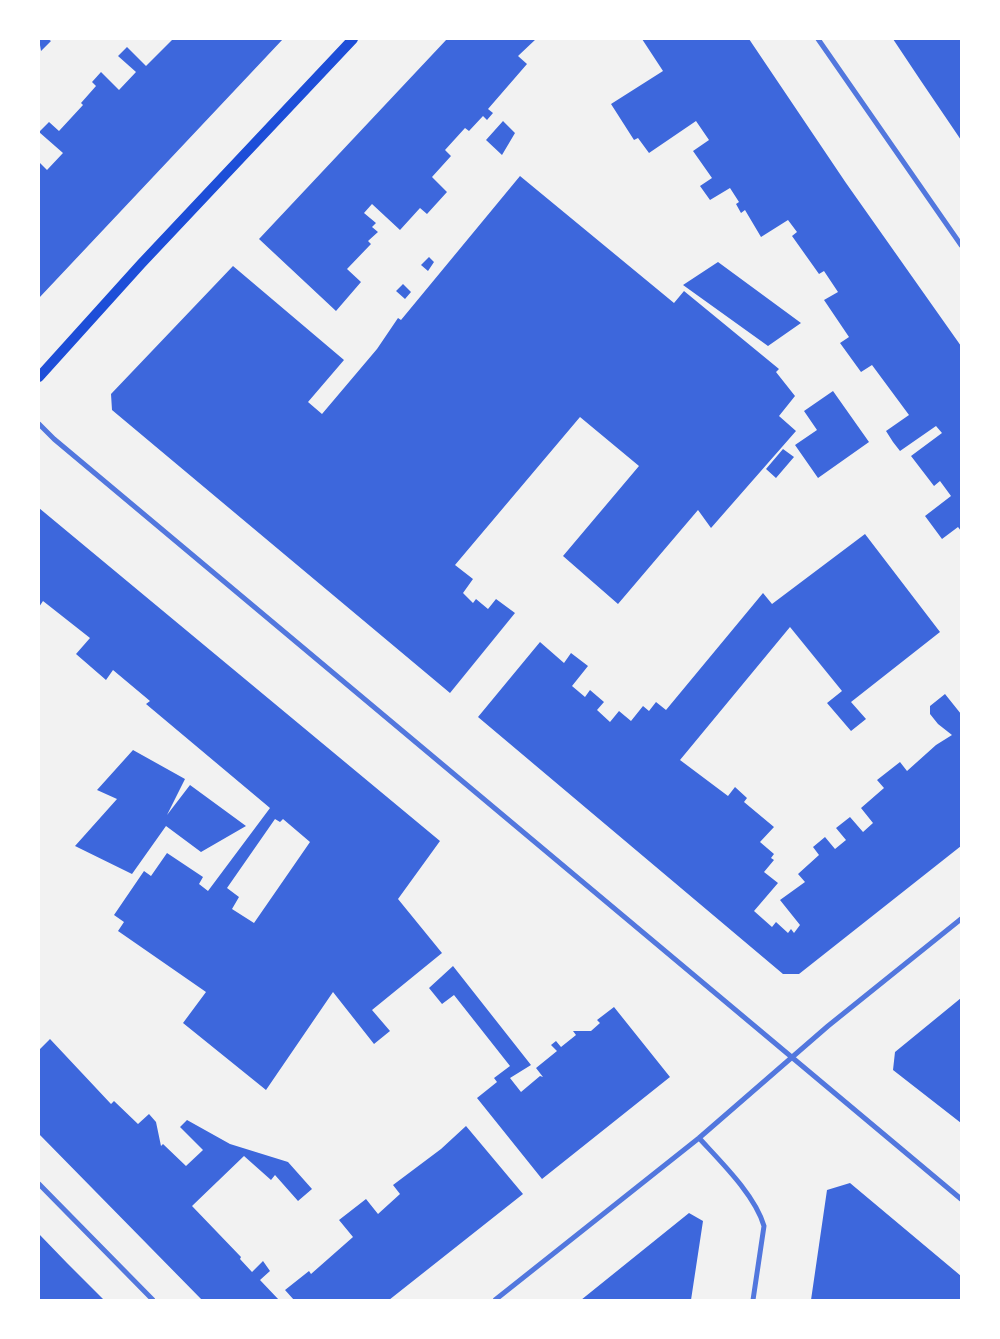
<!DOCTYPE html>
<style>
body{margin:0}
#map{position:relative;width:1000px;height:1339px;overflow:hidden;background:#f2f2f2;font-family:Mulish,sans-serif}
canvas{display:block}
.frame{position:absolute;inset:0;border:40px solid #fff;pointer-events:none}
</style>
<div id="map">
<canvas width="1000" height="1339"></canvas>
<div class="frame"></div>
</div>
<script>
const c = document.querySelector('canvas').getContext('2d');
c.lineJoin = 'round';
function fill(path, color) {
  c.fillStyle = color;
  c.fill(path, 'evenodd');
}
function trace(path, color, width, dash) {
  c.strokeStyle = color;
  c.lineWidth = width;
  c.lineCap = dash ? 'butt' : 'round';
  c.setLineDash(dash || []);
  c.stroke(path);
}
fill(new Path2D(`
 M 39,39 L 48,39 L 51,41 L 41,51 Z
 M 173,39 L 283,39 L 39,298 L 39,162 L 47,170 L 63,153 L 39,132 L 49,122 L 59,131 L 83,105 L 81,103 L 96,86 L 92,82 L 101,72 L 119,90 L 136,72 L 118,56 L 127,47 L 146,66 Z
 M 447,39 L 536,39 L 518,56 L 527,64 L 488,109 L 493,113 L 487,120 L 483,116 L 469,131 L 465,128 L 445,150 L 451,156 L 432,177 L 447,192 L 427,214 L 420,208 L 400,230 L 372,204 L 364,213 L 376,223 L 372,227 L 378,232 L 368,241 L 371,244 L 347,269 L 361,282 L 336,311 L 259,239 Z
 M 642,39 L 749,39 L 846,183 L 961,346 L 961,531 L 958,527 L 942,539 L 925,516 L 951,496 L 940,481 L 934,486 L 911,456 L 942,433 L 936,426 L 900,451 L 893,442 L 886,431 L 909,415 L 872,365 L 861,372 L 840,343 L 849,337 L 824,300 L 838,292 L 824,271 L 819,274 L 792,236 L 797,232 L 788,220 L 761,237 L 745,210 L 741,213 L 736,204 L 739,202 L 730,188 L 710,200 L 700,186 L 712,178 L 693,151 L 709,140 L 696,121 L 649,153 L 638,138 L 634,140 L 611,104 L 663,71 Z
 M 893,39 L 961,39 L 961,140 L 921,81 Z
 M 503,121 L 515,133 L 502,155 L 486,140 Z
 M 520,176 L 674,303 L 684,291 L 779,369 L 776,372 L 795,396 L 779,416 L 796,431 L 711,528 L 698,510 L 618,604 L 563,556 L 639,466 L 580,417 L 455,565 L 473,579 L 463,593 L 473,603 L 476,599 L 488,609 L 496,599 L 515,613 L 450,693 L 112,410 L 111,394 L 233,266 L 344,360 L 308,402 L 322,414 L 377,349 L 398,318 L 401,320 Z
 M 429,257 L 434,262 L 428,271 L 421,265 Z
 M 718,262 L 801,323 L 768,346 L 683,285 Z
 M 403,284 L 411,292 L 405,299 L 396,291 Z
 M 833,391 L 869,442 L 818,478 L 795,445 L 817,430 L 804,411 Z
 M 783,449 L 794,457 L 776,478 L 766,469 Z
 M 39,508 L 440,841 L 398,899 L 442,953 L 372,1010 L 390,1031 L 374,1044 L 333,992 L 266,1090 L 183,1023 L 206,992 L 118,931 L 124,922 L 114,915 L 144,871 L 151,876 L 167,853 L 203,877 L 199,884 L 208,891 L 270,808 L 146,704 L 150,701 L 113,670 L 106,680 L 76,654 L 90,638 L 43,601 L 39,607 ZM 275,819 L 280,822 L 283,819 L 310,842 L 254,923 L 232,909 L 239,897 L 227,888 Z
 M 865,534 L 940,632 L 851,702 L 866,719 L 851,731 L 827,703 L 842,691 L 790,627 L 680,760 L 728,796 L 735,787 L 747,798 L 744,802 L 774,827 L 760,842 L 774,854 L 771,858 L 774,860 L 764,872 L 778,883 L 754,911 L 772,927 L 776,922 L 788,933 L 791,929 L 794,933 L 800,925 L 780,900 L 805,882 L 798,874 L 819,855 L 813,847 L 825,837 L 835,849 L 846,840 L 836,828 L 850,817 L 863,832 L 873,823 L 861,808 L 884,788 L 877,780 L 900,762 L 907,771 L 936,745 L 952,735 L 938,724 L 930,714 L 930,706 L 945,694 L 961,714 L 961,846 L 799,974 L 783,974 L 478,717 L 540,642 L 564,663 L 571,653 L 588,666 L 572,686 L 585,697 L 590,690 L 604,702 L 597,710 L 610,722 L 619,711 L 631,721 L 643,706 L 649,711 L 656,702 L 666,710 L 763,593 L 772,604 Z
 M 133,750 L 185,779 L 167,815 L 190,785 L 246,826 L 201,852 L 166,826 L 132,874 L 75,846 L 117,799 L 97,790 Z
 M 453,966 L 531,1065 L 510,1078 L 521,1092 L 540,1076 L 543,1077 L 536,1068 L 557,1051 L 551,1045 L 556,1041 L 561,1047 L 576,1035 L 573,1031 L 591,1031 L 600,1023 L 597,1020 L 614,1007 L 670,1077 L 542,1179 L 477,1098 L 497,1082 L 494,1078 L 510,1066 L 454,995 L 442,1004 L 429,988 Z
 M 961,998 L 961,1123 L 893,1070 L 895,1052 Z
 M 50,1039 L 111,1104 L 114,1101 L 138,1124 L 149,1114 L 156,1122 L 161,1146 L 163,1144 L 186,1166 L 203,1150 L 180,1127 L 187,1120 L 230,1144 L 288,1162 L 312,1189 L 298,1201 L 275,1175 L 271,1180 L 244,1156 L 192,1206 L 241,1257 L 240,1259 L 252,1272 L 263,1261 L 270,1271 L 260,1280 L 279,1300 L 202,1300 L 39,1134 L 39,1050 Z
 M 466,1126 L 523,1194 L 389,1300 L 294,1300 L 285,1290 L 309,1271 L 311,1274 L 353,1237 L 339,1220 L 366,1199 L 378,1214 L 400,1194 L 393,1185 L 441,1149 Z
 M 850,1183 L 961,1276 L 961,1300 L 811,1300 L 827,1190 Z
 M 689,1213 L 703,1221 L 691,1300 L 581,1300 Z
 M 39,1234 L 67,1263 L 104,1300 L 39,1300 Z`), '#3d67dc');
trace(new Path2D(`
 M 818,39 L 961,245
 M 39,424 L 54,439 L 961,1199
 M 699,1138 C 721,1162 755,1195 764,1226 L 753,1300
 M 39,1184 L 153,1300
 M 495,1300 L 699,1138 L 828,1026 L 961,919`), '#5277de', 5);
trace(new Path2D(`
 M 39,377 L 141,264 L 353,39`), '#1d4ed8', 10);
</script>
